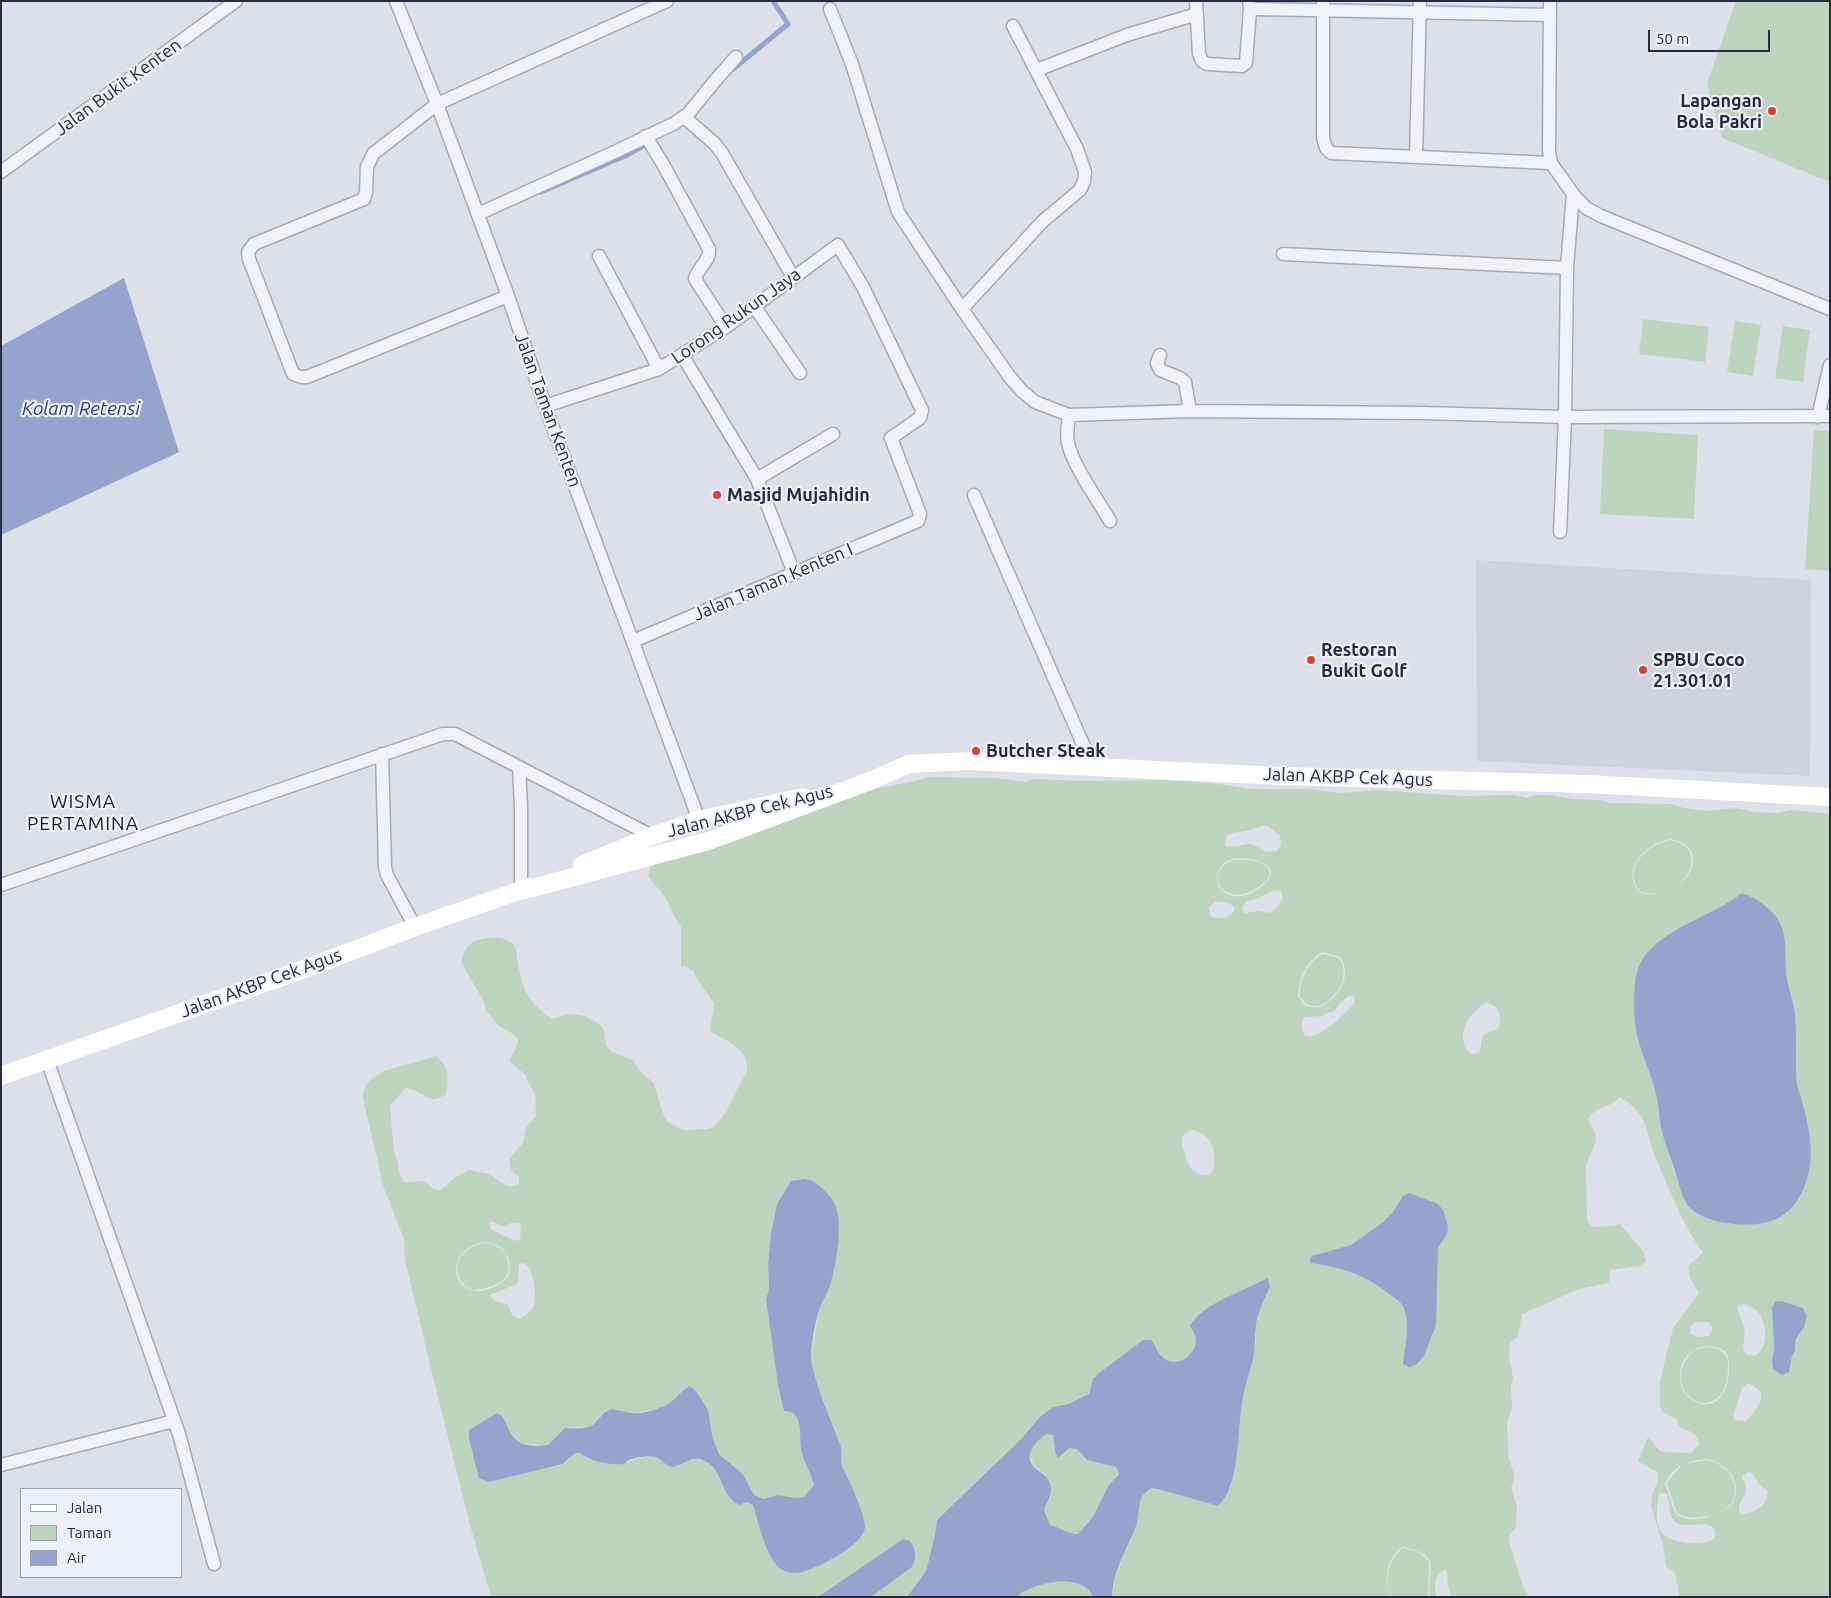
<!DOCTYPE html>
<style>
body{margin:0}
#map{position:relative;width:1831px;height:1598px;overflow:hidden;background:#dee0e9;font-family:Ubuntu,sans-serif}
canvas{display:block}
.frame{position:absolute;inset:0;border:2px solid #262a42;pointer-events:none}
.legend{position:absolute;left:20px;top:1488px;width:162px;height:90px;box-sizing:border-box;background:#eef0f7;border:1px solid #9ea1af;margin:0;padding:6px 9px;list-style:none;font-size:15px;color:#262a42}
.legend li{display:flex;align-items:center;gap:10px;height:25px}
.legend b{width:25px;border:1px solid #9ea1af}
.scale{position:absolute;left:1648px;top:30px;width:122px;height:22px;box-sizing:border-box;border:2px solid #262a42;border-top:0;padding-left:6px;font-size:15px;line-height:18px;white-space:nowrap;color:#262a42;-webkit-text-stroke:4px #eef0f7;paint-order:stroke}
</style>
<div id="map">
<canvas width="1831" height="1598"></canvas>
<div class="frame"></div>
<ul class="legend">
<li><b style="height:6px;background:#fff"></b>Jalan</li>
<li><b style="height:14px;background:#bfd4be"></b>Taman</li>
<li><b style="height:14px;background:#95a4cd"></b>Air</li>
</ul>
<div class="scale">50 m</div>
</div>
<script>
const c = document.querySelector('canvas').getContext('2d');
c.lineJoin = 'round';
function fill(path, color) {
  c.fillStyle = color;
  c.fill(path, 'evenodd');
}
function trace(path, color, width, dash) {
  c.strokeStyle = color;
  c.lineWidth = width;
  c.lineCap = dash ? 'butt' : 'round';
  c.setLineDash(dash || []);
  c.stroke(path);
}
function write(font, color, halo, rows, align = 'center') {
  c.font = font + ' Ubuntu,sans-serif';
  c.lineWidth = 4.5;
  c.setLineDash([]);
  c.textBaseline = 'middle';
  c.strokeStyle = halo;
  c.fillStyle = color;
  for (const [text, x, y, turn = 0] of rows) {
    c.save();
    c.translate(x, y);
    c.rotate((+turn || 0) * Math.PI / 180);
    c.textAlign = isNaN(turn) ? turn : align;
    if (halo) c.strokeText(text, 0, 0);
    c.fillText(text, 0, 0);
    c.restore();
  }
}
fill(new Path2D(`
 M 1476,560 L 1811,580 L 1810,776 L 1477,761 Z`), '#d0d2de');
fill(new Path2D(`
 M 1736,1 L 1830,1 L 1830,182 L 1722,138 L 1707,83 Z
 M 1643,319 L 1709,327 L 1705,362 L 1639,354 Z
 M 1735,321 L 1761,325 L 1753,376 L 1727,372 Z
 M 1783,326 L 1810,330 L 1803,382 L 1775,378 Z
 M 1604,429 L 1698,435 L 1694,519 L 1600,514 Z
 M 1814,430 L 1830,431 L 1830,571 L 1805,569 Z
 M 928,777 L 995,778 L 1025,782 L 1035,779 L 1085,781 L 1161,780 L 1212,783 L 1252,789 L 1311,789 L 1340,793 L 1378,790 L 1462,796 L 1514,795 L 1528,798 L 1534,795 L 1550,795 L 1572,799 L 1600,800 L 1610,803 L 1671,804 L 1684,808 L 1706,811 L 1736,808 L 1755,812 L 1777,813 L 1792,810 L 1830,814 L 1830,1597 L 1679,1597 L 1676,1576 L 1675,1573 L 1666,1567 L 1663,1545 L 1651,1506 L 1652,1495 L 1658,1480 L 1657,1472 L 1638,1461 L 1648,1437 L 1660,1451 L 1664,1452 L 1691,1453 L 1699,1444 C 1699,1433 1687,1430 1679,1427 L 1676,1419 L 1663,1412 L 1660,1406 L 1660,1381 L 1673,1328 L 1699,1293 L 1690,1278 L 1688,1266 L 1703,1253 C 1682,1224 1667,1184 1653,1151 C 1650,1145 1650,1139 1648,1133 C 1644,1116 1634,1106 1620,1097 C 1608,1110 1599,1103 1588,1119 L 1595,1133 L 1596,1141 L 1586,1165 L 1587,1219 L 1588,1223 L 1593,1227 L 1613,1226 L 1620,1224 L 1643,1251 L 1646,1262 L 1640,1266 L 1610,1270 L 1609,1283 L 1579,1289 L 1522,1314 L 1518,1336 L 1510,1343 L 1509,1355 L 1513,1378 L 1511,1386 L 1512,1408 L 1507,1423 L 1509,1459 L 1514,1474 L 1514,1481 L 1511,1487 L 1517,1507 L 1516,1528 L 1510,1534 L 1509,1541 L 1523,1586 L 1529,1597 L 1452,1597 L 1448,1587 L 1447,1571 L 1444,1570 C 1434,1575 1434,1588 1437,1597 L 1430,1597 C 1427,1567 1443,1555 1403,1547 C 1385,1559 1384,1578 1391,1597 L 1112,1597 C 1115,1571 1127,1550 1136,1526 C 1139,1518 1138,1508 1141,1499 C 1143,1494 1147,1491 1151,1488 L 1158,1489 L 1218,1506 L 1231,1486 L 1242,1403 L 1256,1342 L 1256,1324 L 1263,1300 L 1270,1286 L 1268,1278 C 1243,1292 1214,1300 1193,1320 C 1194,1326 1196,1333 1196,1340 C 1197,1354 1179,1367 1166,1360 C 1161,1357 1160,1352 1157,1348 C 1154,1344 1148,1342 1143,1340 L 1099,1373 L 1093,1379 L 1089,1394 L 1068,1404 L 1053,1407 L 1041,1416 L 1020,1440 L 937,1520 L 935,1534 L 926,1571 L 907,1597 L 871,1597 L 912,1567 L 915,1560 L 914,1548 L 900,1541 L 818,1597 L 491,1597 L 470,1525 L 430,1365 L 405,1260 L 404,1239 L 382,1183 L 378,1162 L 363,1099 C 362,1071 400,1067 420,1061 C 425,1060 429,1057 435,1056 C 450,1065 449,1079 446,1094 C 428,1108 423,1089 405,1088 L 390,1106 L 394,1152 L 398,1163 L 400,1175 L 404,1182 C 417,1184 422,1176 433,1189 L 440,1190 L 446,1186 L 454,1178 L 469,1170 L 489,1174 L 505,1185 L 512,1186 L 519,1185 L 519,1178 L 511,1170 L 509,1159 L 523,1143 L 526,1127 L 536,1116 L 535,1093 L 528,1082 L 526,1075 L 509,1061 L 516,1048 L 518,1040 L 513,1034 L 499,1026 L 486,1010 L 484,1002 L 461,962 C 463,954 466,946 473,942 C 482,937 505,935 513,944 C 517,948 517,953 517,958 C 523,990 526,1000 552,1019 L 570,1014 L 585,1016 L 599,1024 L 604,1030 L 606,1045 L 611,1051 L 633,1060 L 642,1073 L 654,1083 L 663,1114 L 669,1123 L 684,1130 L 707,1129 L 714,1127 L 725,1113 L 747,1070 C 749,1048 726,1041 710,1031 L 714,1003 L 697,979 L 694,972 L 688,968 L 681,966 L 681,926 C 673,917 671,907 665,897 C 660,888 653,885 648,875 L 650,868 L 686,841 L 720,824 L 868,790 L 916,781 ZM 1261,826 L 1268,826 L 1280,836 L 1281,844 L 1277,851 L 1266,852 C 1244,837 1247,849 1226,846 L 1225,843 L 1226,837 L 1232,833 L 1247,831 ZM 1671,839 C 1717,848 1684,903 1641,893 C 1618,870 1647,842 1671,839 ZM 1235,858 C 1248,858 1265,860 1271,871 L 1270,878 C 1258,893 1234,906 1219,887 C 1214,872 1221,862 1235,858 ZM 1274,890 L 1281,891 L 1283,898 L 1276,908 L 1269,913 L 1258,911 L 1247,913 L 1243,912 L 1242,908 L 1246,901 L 1257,899 ZM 1214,902 C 1221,901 1231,903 1235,908 C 1230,919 1221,920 1210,916 L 1209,908 ZM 1730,903 L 1785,940 L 1786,971 L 1795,1013 L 1797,1087 L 1802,1101 L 1811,1144 L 1811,1159 L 1787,1213 L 1772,1221 L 1758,1224 L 1728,1224 L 1718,1220 L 1710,1220 L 1690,1209 L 1679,1185 L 1669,1156 L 1661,1127 L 1657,1097 L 1639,1038 L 1635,990 L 1636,975 L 1642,961 L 1651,949 L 1663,939 L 1689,923 ZM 1322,952 L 1340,957 C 1351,972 1343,989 1331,1000 C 1327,1002 1325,1006 1321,1007 C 1316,1008 1310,1007 1305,1006 L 1298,996 C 1299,978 1306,962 1322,952 ZM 1349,996 L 1353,996 L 1355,999 L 1354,1004 C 1342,1015 1323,1038 1306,1036 C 1301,1031 1300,1022 1305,1017 L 1322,1016 L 1328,1012 L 1334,1012 L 1339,1004 ZM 1486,1003 C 1498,1004 1503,1017 1499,1028 C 1495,1030 1490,1031 1486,1033 C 1479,1037 1482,1047 1479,1053 L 1472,1054 C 1452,1039 1469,1011 1486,1003 ZM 1191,1130 C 1207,1132 1216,1145 1214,1161 C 1214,1167 1214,1171 1209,1175 C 1194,1176 1188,1167 1185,1154 C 1182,1143 1178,1135 1191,1130 ZM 799,1179 L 812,1180 L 830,1196 L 839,1229 L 832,1279 L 819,1310 L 811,1357 L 815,1377 L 841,1447 L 843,1466 L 865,1524 L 865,1528 L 862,1535 L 857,1541 L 842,1553 L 805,1572 L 789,1572 L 782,1570 L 768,1549 L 753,1505 L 746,1502 L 732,1502 C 717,1475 713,1445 676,1466 C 668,1464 658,1457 651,1456 C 640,1456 629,1463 621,1464 C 616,1464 610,1463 605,1462 C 596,1461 585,1453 580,1453 C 572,1453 569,1459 564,1463 C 558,1467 548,1467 541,1469 L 490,1417 L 509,1431 L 518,1442 L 525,1444 L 548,1445 L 565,1428 L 590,1426 L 596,1422 L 601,1415 L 616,1409 L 630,1414 L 660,1408 L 668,1405 L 674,1401 L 683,1390 L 708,1410 L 715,1448 L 719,1454 L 743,1474 L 754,1495 L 764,1499 L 778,1495 L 797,1498 L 804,1497 L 814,1485 C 811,1473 804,1463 801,1450 C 799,1440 802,1427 797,1418 C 794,1412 790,1411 784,1410 L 778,1386 L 766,1299 L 769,1289 L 768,1263 L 771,1233 L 777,1204 ZM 491,1221 L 504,1227 L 511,1223 L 518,1223 L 521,1226 L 520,1239 L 515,1241 L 492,1230 L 489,1225 ZM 482,1242 C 499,1242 511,1252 510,1270 C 509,1278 504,1281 498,1285 C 457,1309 436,1255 482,1242 ZM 523,1263 C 533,1266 537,1295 534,1305 C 532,1311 525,1317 519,1319 L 512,1315 L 508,1305 L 493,1300 L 490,1295 L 515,1285 L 518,1282 L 519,1264 ZM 1782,1301 L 1803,1308 C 1812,1319 1802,1327 1797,1337 C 1796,1341 1797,1345 1795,1349 C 1793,1356 1791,1360 1791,1369 L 1772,1361 L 1774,1349 L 1772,1308 ZM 1744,1304 C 1748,1306 1754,1308 1758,1312 C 1767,1325 1770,1348 1754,1356 L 1746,1354 L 1743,1348 L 1745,1329 L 1737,1309 L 1739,1305 ZM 1708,1322 L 1713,1329 L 1709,1336 L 1698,1337 L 1691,1334 L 1690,1326 L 1697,1322 ZM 1706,1346 C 1713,1346 1722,1347 1727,1354 C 1729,1359 1729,1364 1729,1369 C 1729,1390 1716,1415 1692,1400 C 1682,1394 1680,1384 1680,1374 C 1681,1358 1692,1348 1706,1346 ZM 1748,1383 C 1773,1393 1757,1408 1746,1421 L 1735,1420 L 1733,1416 L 1742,1388 ZM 1707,1459 C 1729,1464 1742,1481 1733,1503 C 1722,1514 1691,1527 1677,1514 C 1672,1510 1669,1492 1665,1485 C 1671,1466 1689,1460 1707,1459 ZM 1749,1472 C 1758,1478 1757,1485 1767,1490 C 1771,1505 1754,1513 1741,1515 L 1739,1512 C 1738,1500 1746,1498 1746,1489 C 1746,1485 1743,1480 1742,1476 ZM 1660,1493 L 1667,1494 C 1670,1502 1669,1515 1674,1521 C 1685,1533 1719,1513 1715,1538 C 1705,1547 1673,1544 1663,1534 C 1654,1524 1656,1504 1660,1493 Z
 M 1671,840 C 1706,847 1691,884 1665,892 C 1657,894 1649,894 1641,892 C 1621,869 1647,844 1671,840 Z
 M 1235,860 C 1247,859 1273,861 1269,877 C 1230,921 1196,871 1235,860 Z
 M 1323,954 L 1339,958 C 1348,971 1343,988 1331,998 C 1328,1000 1325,1004 1322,1005 C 1317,1007 1311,1006 1306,1004 L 1300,996 C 1300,979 1308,962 1323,954 Z
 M 482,1243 L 493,1244 L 505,1252 C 507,1259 510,1265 508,1272 C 505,1285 484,1289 473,1290 C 466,1287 462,1284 459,1277 C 452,1259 467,1248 482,1243 Z
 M 1706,1347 C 1717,1348 1727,1351 1728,1364 C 1729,1435 1652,1395 1693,1351 Z
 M 1045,1434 L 1053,1435 L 1055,1451 L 1058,1458 L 1069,1447 L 1077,1449 L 1087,1460 L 1116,1467 L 1119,1474 L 1108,1486 L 1093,1517 L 1078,1534 C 1067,1534 1060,1527 1050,1525 L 1044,1510 L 1051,1496 L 1046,1475 C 1026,1461 1024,1450 1045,1434 Z
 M 1707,1460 C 1727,1465 1741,1481 1732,1503 C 1727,1507 1721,1512 1716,1514 C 1707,1517 1685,1520 1678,1513 C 1675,1511 1670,1490 1667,1484 L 1668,1481 L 1683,1464 Z
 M 1403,1548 L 1419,1552 L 1429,1562 L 1428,1597 L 1392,1597 C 1384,1579 1387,1561 1403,1548 Z
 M 1056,1582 C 1072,1582 1086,1580 1093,1597 L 1019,1597 L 1020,1594 C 1031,1587 1043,1583 1056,1582 Z`), '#bfd4be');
fill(new Path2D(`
 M 124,278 L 179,452 L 1,535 L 1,346 Z
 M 1742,893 C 1757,898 1773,909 1780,923 C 1787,937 1785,954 1786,969 C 1787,984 1793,999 1795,1014 C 1797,1037 1795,1061 1797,1085 C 1798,1090 1801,1096 1802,1101 C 1808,1124 1815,1151 1808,1175 C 1801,1201 1787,1221 1758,1224 C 1738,1226 1707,1223 1691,1209 C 1683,1202 1678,1181 1675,1171 C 1670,1156 1664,1142 1661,1127 C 1659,1118 1659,1108 1657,1098 C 1652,1073 1637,1047 1635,1022 C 1634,1002 1632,978 1642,960 C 1663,927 1712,917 1742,893 Z
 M 804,1179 C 812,1179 817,1183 823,1189 C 829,1195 833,1199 836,1207 C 843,1227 836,1266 830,1286 C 827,1294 822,1301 819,1310 C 815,1323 812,1341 811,1354 C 810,1373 833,1424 840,1444 C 843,1452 840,1462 844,1470 C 849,1480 866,1517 865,1527 C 864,1545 819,1567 803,1572 C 796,1574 787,1573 781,1569 C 767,1561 758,1521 753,1505 L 746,1502 L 739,1505 C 720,1496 724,1470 705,1461 C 693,1455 687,1463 676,1466 C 667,1469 663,1460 656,1457 C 649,1455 636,1457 629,1460 C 625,1462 627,1463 623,1464 C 616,1465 602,1463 596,1461 C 578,1455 581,1445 563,1464 L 489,1482 L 479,1478 L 469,1439 L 469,1430 L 497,1413 L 503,1417 C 514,1442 518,1448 548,1445 L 565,1428 C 575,1428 587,1430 595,1423 C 600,1418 602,1413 610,1410 C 618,1408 624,1413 632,1413 C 641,1414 651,1411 659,1408 C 673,1405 678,1392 690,1386 L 696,1391 L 708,1410 L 713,1439 L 719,1454 L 743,1474 L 754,1495 L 764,1499 L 778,1495 L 797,1498 L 804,1497 L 814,1485 C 811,1473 804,1463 801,1450 C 799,1440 802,1427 797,1418 C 794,1412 790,1411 784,1411 L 778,1386 L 766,1299 L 769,1289 L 768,1263 L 771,1233 L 777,1204 L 791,1181 Z
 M 1409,1193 L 1438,1204 L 1443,1210 L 1448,1226 L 1447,1234 L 1438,1248 L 1436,1325 L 1424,1356 L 1416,1365 L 1409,1367 L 1403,1364 C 1405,1346 1411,1324 1403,1306 C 1400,1301 1393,1297 1388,1293 C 1364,1274 1341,1267 1310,1263 L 1310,1259 L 1312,1256 L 1351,1245 L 1382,1223 L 1393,1212 L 1403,1196 Z
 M 1268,1278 L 1270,1286 C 1265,1299 1258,1311 1256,1325 C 1255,1337 1255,1348 1253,1359 C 1249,1374 1244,1389 1242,1404 C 1237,1433 1240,1486 1218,1506 L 1158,1489 L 1151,1488 C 1147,1491 1143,1494 1141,1499 C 1138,1508 1139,1518 1136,1526 C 1127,1550 1113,1571 1112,1597 L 1093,1597 C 1083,1572 1037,1582 1020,1594 L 1019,1597 L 907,1597 L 926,1571 L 935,1534 L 937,1520 L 1020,1440 L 1041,1416 L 1053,1407 L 1068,1404 L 1089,1394 L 1093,1379 L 1099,1373 L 1143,1340 L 1151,1340 C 1156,1346 1159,1355 1165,1359 C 1177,1368 1196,1355 1196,1341 C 1196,1335 1193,1331 1190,1326 C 1201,1304 1246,1290 1268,1278 ZM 1046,1434 L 1053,1435 L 1055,1451 L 1058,1458 L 1069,1448 L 1077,1449 L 1087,1460 L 1116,1467 L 1119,1474 L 1108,1486 L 1093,1517 L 1078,1534 C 1067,1534 1060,1527 1050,1525 L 1044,1510 C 1048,1500 1053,1494 1050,1484 C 1047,1474 1040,1473 1034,1467 C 1023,1455 1036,1441 1046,1434 Z
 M 1782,1301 L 1803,1308 L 1807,1316 L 1804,1327 L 1796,1339 L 1795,1350 L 1792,1357 L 1789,1372 L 1782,1375 L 1773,1369 L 1772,1361 L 1774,1349 L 1772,1308 L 1775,1302 Z
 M 903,1539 L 910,1541 C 916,1549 917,1558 912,1567 L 871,1597 L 818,1597 Z`), '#95a4cd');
trace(new Path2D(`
 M 732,70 L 788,24 L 773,1
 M 541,192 L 625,156 L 647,144`), '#95a4cd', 5);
const minor = new Path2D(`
 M 396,1 L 437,104 L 508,296 L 545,406 L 699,820
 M 1196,1 L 1199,54 L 1202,61 L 1207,64 L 1242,66 L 1246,63 L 1250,9
 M 1249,1 L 1250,9 L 1258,9 L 1550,15
 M 1323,1 L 1323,137 L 1326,148 L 1331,153 L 1551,163
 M 1550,1 L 1549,151 L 1551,163 L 1573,194 L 1586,208 L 1601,216 L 1830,309
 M 830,9 L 852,64 L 898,212 L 962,309 L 1009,376 L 1021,390 L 1035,402 L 1069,415 L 1190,411 L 1423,413 L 1565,417 L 1830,416
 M 1037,70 L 1127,35 L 1197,14
 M 684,117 L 714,143 L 722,153 L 793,277
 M 646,136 L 664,166 L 709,249 C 711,261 697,268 695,279 L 726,327
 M 1416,157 L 1420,1
 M 1,172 L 236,1
 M 478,214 L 617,151 L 675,123 L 688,114 L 714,82 L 736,57
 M 1283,254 L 1567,268
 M 599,256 L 659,369
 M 508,296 L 307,377 L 301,377 L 293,374 L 249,259 L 248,252 L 254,244 L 364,199 L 366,192 L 367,167 L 373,154 L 437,104 L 667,1
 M 754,306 L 800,373
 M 962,309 L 1043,221 L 1080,190 L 1084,181 L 1085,172 L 1077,149 L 1013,26
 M 682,355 L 757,479 L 794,573
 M 1160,355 L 1157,363 L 1160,370 L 1180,378 L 1185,382 L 1190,411
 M 545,406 L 659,369 L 726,327 L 838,245 L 863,287 L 922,410 L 920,418 L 891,438 L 920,514 L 918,521 L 633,641
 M 1069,415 C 1068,424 1066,434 1068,443 C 1073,466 1098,500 1110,521
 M 1818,417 L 1830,365
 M 757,479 L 833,434
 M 974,495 L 1093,767
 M 1560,532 L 1565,417 L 1567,268 L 1573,194
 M 382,754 L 385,867 L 387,875 L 415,927
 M 519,767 L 521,806 L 521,891
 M 1,885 L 443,734 L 455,734 L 652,836
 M 47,1060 L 179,1434 L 214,1564
 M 1,1465 L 174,1421`);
trace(minor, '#a7a9b7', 15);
trace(minor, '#f1f2f7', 12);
trace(new Path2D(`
 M 582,865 L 652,836 L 699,820 L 803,797
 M 521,891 L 708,841 L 870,781 L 909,764 L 970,761 L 1280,776 L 1587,784 L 1830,797
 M 1,1076 L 310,967 L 415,927 L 530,887`), '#fff', 18);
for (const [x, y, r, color] of [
 [1772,111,5,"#db4237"],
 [717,495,5,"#db4237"],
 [1311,660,5,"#db4237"],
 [1643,670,5,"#db4237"],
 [976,751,5,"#db4237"]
]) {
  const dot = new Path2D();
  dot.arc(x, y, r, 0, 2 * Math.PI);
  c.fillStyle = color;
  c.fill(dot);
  trace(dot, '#eef0f7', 2);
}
write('18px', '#262a42', '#eef0f7', [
 ["Jalan Bukit Kenten",118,87,-36],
 ["Lorong Rukun Jaya",736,316,-35],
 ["Jalan Taman Kenten",548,410,70],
 ["Jalan Taman Kenten I",773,582,-23],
 ["Jalan AKBP Cek Agus",1348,777,2],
 ["Jalan AKBP Cek Agus",750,811,-14],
 ["Jalan AKBP Cek Agus",261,983,-20]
]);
write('bold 18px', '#262a42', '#eef0f7', [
 ["Lapangan",1762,101,"right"],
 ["Bola Pakri",1762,122,"right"],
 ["Masjid Mujahidin",727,495],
 ["Restoran",1321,650],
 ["Bukit Golf",1321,671],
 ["SPBU Coco",1653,660],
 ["21.301.01",1653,681],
 ["Butcher Steak",986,751]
], 'left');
write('italic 19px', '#2c3e7a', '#eef0f7', [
 ["Kolam Retensi",81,409]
]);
c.letterSpacing = '1px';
write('19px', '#181b32', '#eef0f7', [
 ["WISMA",83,802],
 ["PERTAMINA",83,824]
]);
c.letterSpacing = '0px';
</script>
